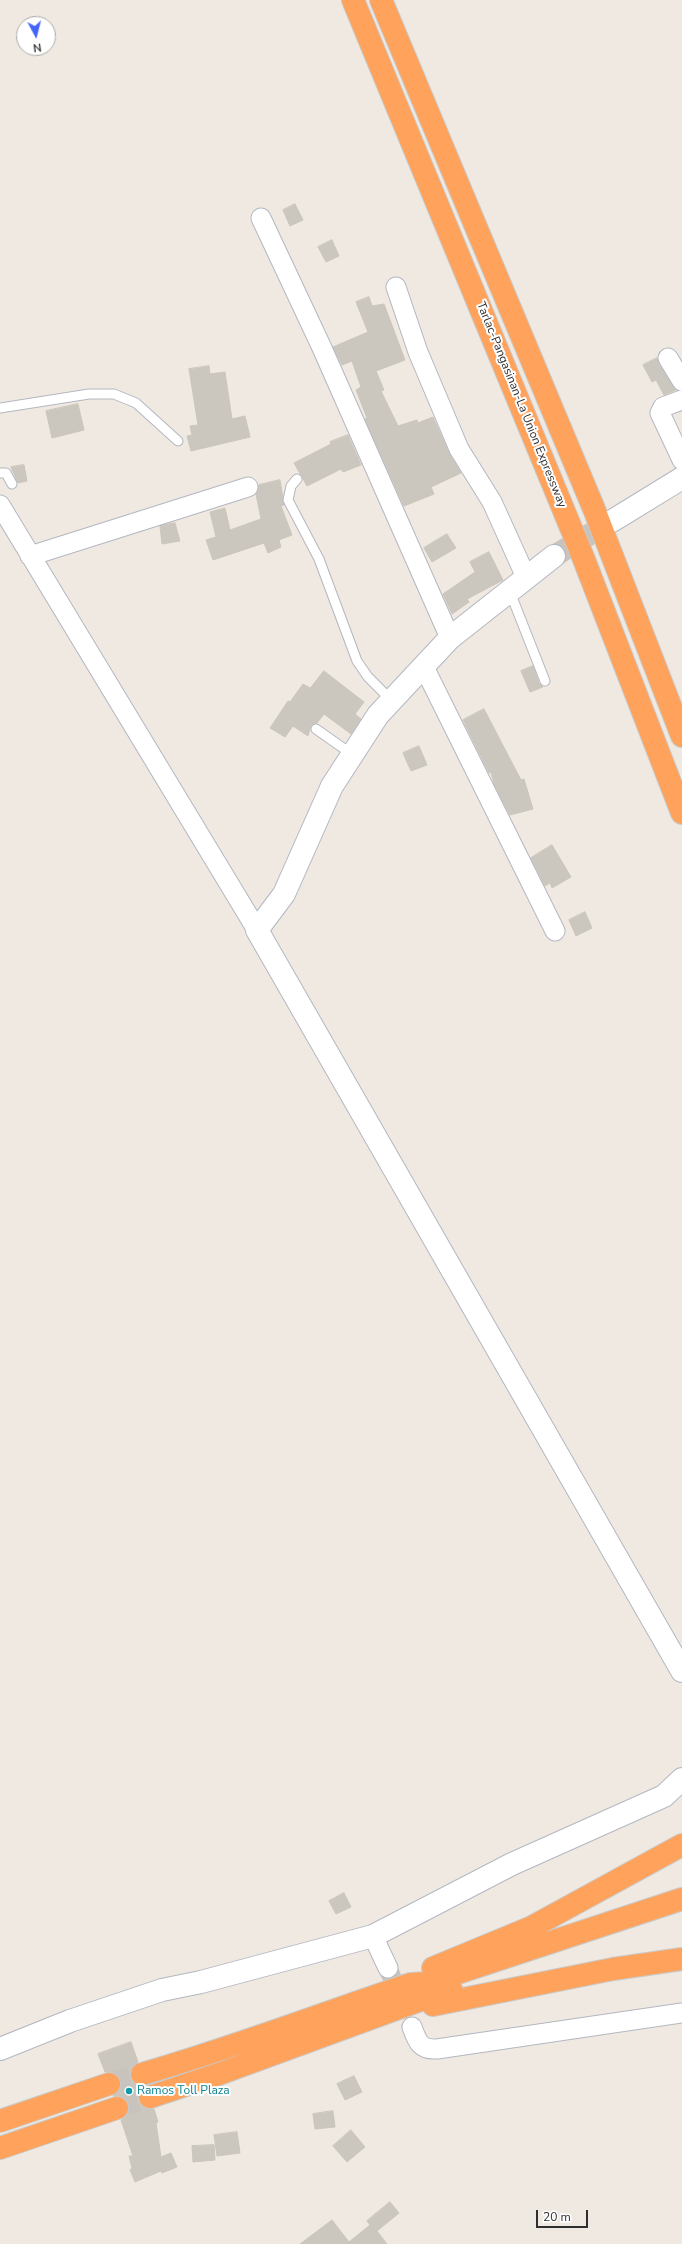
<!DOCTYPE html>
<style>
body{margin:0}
#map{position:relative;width:682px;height:2244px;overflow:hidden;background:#efe9e1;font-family:"Nunito Sans",sans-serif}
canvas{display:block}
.north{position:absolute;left:16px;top:16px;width:40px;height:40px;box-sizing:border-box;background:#fff;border:1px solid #ababab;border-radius:50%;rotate:173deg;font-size:11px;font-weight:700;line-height:16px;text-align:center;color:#2e2e2e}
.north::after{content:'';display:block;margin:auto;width:14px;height:18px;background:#4264fb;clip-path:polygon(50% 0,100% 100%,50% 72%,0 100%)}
.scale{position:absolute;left:536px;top:2210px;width:52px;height:18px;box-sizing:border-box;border:2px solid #2e2e2e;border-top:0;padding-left:5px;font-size:12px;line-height:14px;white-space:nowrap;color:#2e2e2e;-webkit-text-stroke:3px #fff;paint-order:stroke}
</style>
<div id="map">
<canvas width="682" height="2244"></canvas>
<div class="north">N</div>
<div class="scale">20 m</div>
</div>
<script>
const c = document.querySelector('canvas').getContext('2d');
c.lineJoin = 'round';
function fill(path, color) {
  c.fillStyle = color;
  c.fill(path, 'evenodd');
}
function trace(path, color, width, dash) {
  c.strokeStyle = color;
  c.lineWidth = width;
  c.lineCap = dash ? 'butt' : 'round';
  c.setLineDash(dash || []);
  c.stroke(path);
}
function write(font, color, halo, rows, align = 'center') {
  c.font = font + ' "Nunito Sans",sans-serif';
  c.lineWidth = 4;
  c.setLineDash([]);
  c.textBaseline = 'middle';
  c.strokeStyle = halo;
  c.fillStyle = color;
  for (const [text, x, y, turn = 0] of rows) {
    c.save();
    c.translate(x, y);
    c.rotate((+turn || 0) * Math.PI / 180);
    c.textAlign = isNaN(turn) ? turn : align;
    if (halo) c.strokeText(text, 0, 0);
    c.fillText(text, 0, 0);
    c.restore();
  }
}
const building = new Path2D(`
 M 295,204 L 303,220 L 290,226 L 283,210 Z
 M 332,240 L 339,256 L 326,262 L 318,247 Z
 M 369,297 L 372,306 L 384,304 L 405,360 L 376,371 L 384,390 L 381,391 L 398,426 L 417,420 L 418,423 L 433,417 L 449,453 L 461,473 L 431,487 L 434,494 L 404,506 L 365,419 L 367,418 L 356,390 L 361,387 L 352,361 L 342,365 L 333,347 L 368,332 L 356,302 Z
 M 657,358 L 659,364 L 676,390 L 664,395 L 656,380 L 652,382 L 643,365 Z
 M 209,366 L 210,374 L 225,372 L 232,419 L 245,416 L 250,437 L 191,451 L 187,436 L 192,435 L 190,426 L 198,425 L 189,369 Z
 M 78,404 L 84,430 L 52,438 L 46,411 Z
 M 348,435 L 361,465 L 343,472 L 341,469 L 307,486 L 294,463 L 331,444 L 330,442 Z
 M 24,465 L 27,481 L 18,483 L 11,467 Z
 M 280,480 L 284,505 L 281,506 L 292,535 L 279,540 L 281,547 L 268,553 L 264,543 L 213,560 L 206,540 L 216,537 L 210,512 L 225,508 L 230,530 L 261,519 L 256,494 L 259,485 Z
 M 175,523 L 180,541 L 162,544 L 160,526 Z
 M 447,534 L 456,548 L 432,562 L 424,548 Z
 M 489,552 L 503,580 L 467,599 L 469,602 L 452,614 L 443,594 L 475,572 L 470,562 Z
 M 533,666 L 539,683 L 543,687 L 530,692 L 521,671 Z
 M 324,671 L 364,702 L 355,714 L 361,719 L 351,734 L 324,714 L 317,723 L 311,725 L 308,736 L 293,726 L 285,737 L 270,728 L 288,701 L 290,702 L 303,684 L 310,688 Z
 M 484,709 L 521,780 L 524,779 L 533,809 L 510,815 L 494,784 L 491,772 L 489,773 L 463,720 Z
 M 419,746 L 427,765 L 411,771 L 403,753 Z
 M 552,845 L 571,877 L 552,888 L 550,883 L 545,886 L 531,858 Z
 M 585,912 L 592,928 L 576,936 L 569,920 Z
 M 344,1893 L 351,1907 L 336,1914 L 329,1901 Z
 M 131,2042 L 138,2062 L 130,2071 L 130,2078 L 134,2083 L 145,2086 L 138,2094 L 138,2101 L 147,2109 L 154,2109 L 158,2122 L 156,2123 L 161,2157 L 171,2153 L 177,2167 L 162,2173 L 161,2171 L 135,2182 L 130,2170 L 132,2168 L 129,2156 L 133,2156 L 121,2120 L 127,2116 L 129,2104 L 125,2098 L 113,2096 L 121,2087 L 121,2080 L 112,2072 L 105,2072 L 98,2054 Z
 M 354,2076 L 362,2092 L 345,2100 L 337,2084 Z
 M 333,2111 L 335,2127 L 315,2129 L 313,2114 Z
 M 351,2130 L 365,2147 L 347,2162 L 333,2146 Z
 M 237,2132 L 240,2153 L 217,2156 L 214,2135 Z
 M 214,2145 L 215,2160 L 193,2162 L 192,2146 Z
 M 390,2202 L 399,2213 L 377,2231 L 387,2244 L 300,2244 L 332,2220 L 349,2242 L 370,2225 L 367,2221 Z`);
fill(building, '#cbc7bf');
trace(building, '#cbc5ba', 1);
trace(new Path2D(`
 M 388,1968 L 412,2027`), '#c8c4bd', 19, [19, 10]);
trace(new Path2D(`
 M 554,556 L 612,521`), '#c8c4bd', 22, [22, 11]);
trace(new Path2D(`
 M 109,2084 L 142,2074
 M 117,2108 L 150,2097`), '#c8c4bd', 22, [22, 11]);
const service = new Path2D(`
 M 0,408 L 89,394 L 114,394 L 136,403 L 178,441
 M 0,473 L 6,473 L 12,484
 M 297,479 L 291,486 L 288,500 L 319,559 L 357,661 L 368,677 L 392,701
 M 510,592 L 545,681
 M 316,729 L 353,755`);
const minor = new Path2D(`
 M 261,218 L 322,348 L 450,638
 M 396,287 L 418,352 L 459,449 L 492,502 L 526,577
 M 668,358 L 682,381
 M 682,400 L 663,407 L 660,413 L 682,460
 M 0,505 L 257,930
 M 30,556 L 248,487
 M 424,667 L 555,931
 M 373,1936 L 388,1968
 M 412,2027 C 417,2041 420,2050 437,2049 L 682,2013`);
const tertiary = new Path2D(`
 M 612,521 L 682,478
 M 554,556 L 450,638 L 378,715 L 332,786 L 284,894 L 257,930 L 682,1671
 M 0,2049 L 70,2021 L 162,1990 L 201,1982 L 373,1936 L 512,1864 L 664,1796 L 682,1779`);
const motorway = new Path2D(`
 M 353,0 L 583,557 L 682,813
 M 381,0 L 594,509 L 682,736
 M 433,1968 L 532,1927 L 682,1845
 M 433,2005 L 613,1969 L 682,1959
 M 142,2074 C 233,2048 321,2014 411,1984 L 427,1983 L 682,1899
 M 150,2097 L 219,2074 L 451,1989
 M 0,2121 L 109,2084
 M 0,2148 L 117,2108`);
trace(service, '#b4b7c1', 11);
trace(minor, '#b4b7c1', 21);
trace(tertiary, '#b4b7c1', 24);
trace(motorway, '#c9c9c9', 24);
trace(service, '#fff', 9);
trace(minor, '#fff', 19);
trace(tertiary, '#fff', 22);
trace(motorway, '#ffa35c', 22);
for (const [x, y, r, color] of [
 [129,2091,4,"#0f9aa8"]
]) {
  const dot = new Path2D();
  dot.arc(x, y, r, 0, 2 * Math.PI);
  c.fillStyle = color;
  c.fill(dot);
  trace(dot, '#fff', 1.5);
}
write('12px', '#2e2e2e', '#fff', [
 ["Tarlac-Pangasinan-La Union Expressway",521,405,68]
]);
write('12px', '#0d838f', '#fff', [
 ["Ramos Toll Plaza",137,2091]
], 'left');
</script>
